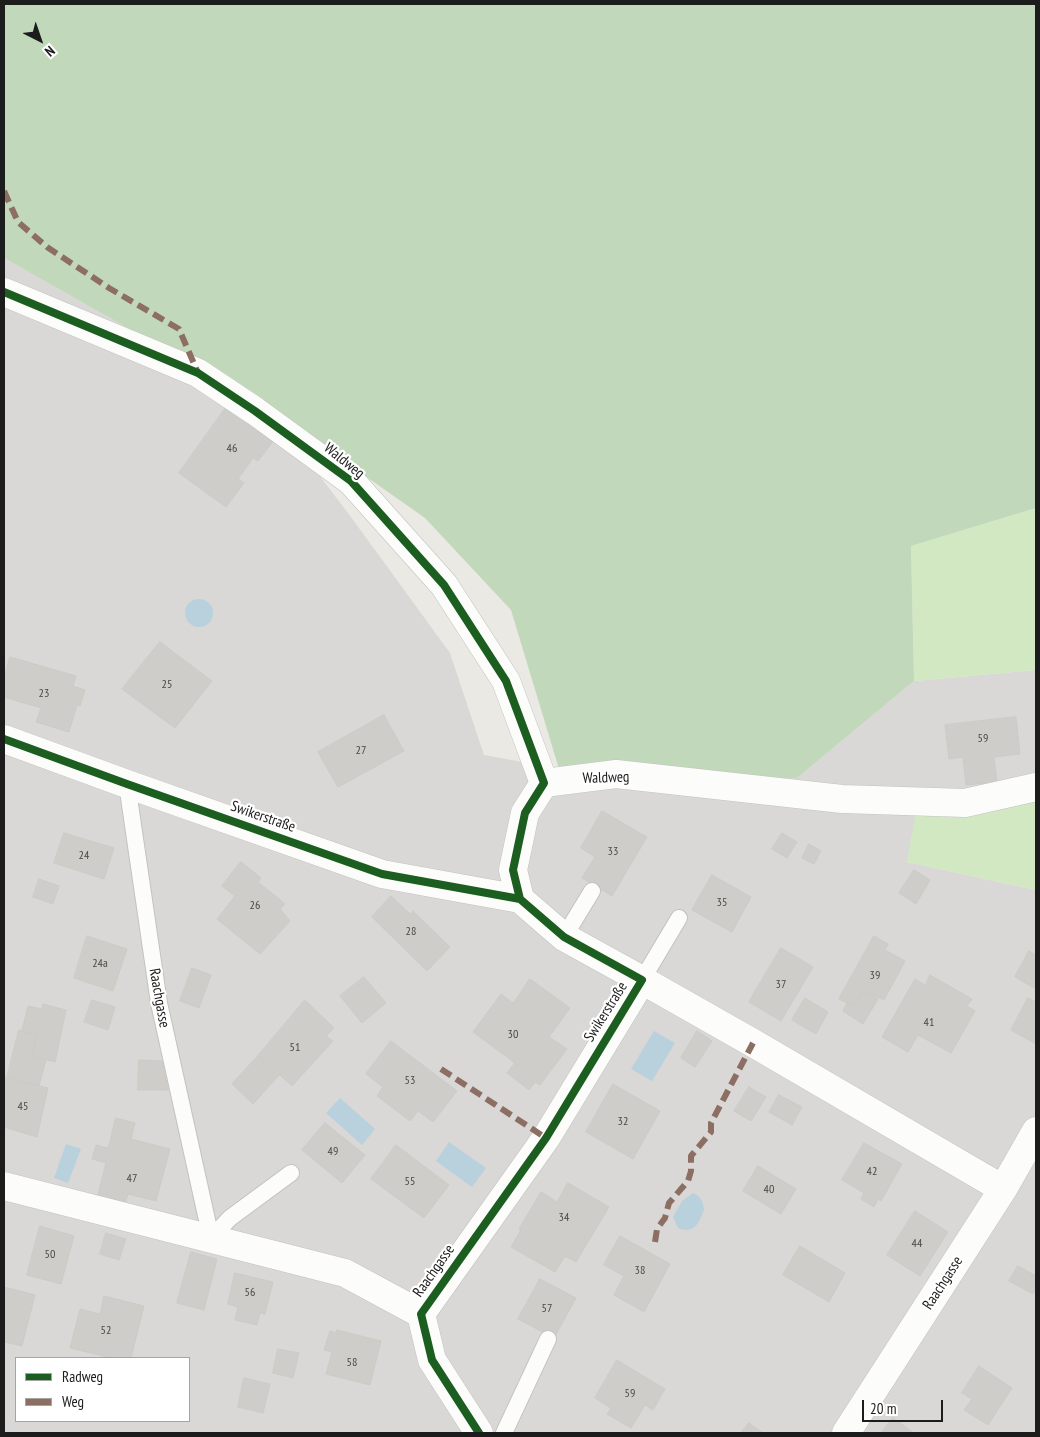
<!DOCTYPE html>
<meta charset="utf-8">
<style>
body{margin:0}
#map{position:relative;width:1040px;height:1437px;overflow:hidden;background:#eae9e4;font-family:"PT Sans Narrow",sans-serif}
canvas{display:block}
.frame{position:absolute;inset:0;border:5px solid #1c1c1c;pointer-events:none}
.legend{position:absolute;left:15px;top:1357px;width:175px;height:65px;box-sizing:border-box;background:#fff;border:1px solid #a4a4a4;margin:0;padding:6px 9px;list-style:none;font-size:15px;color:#1c1c1c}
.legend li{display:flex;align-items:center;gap:10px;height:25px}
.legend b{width:25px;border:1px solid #a4a4a4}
.north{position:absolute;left:15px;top:15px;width:50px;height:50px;-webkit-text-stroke:4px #fff;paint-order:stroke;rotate:139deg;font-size:14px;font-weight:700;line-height:20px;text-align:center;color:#1c1c1c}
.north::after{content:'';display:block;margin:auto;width:18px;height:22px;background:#1c1c1c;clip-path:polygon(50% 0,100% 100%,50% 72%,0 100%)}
.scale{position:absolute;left:862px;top:1400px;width:81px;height:22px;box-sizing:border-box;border:2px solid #1c1c1c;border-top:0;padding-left:6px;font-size:15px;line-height:18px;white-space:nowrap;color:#1c1c1c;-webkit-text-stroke:4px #fff;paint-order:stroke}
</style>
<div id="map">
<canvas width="1040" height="1437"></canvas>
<div class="frame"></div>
<ul class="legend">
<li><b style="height:6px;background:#1b5e20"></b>Radweg</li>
<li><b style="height:6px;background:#8d6e63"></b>Weg</li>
</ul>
<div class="north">N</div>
<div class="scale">20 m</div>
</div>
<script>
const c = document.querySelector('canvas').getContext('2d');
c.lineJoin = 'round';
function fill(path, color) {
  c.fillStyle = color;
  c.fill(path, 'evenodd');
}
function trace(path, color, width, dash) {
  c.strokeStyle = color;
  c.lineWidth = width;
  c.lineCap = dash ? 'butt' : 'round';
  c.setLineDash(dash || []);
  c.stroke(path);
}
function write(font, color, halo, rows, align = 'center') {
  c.font = font + ' "PT Sans Narrow",sans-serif';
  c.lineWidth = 4.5;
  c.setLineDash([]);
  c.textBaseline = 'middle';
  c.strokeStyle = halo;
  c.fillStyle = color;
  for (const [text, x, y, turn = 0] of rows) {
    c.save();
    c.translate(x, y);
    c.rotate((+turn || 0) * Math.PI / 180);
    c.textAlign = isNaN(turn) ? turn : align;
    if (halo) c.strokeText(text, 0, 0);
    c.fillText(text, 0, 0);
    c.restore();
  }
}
fill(new Path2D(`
 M 4,258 L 267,407 L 351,517 L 450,653 L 484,755 L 616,779 L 797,778 L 914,681 L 1036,670 L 1036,779 L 907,862 L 1036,890 L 1036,1433 L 4,1433 ZM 16,1358 L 189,1358 L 189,1421 L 16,1421 Z`), '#d9d8d6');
fill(new Path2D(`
 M 1036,508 L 1036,670 L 914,681 L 911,546 Z
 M 1036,779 L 1036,890 L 907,862 L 919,794 L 973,793 Z`), '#d2e8c3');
fill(new Path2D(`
 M 4,4 L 1036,4 L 1036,508 L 911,546 L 914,681 L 797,778 L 616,779 L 559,769 L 511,610 L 425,518 L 267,407 L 4,258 Z`), '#c1d9ba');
fill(new Path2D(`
 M185 613a14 14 0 1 1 28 0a14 14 0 1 1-28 0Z
 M 654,1031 L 675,1043 L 652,1081 L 631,1069 Z
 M 340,1098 L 375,1129 L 362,1145 L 326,1113 Z
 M 449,1142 L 486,1168 L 472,1187 L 436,1161 Z
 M 66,1144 L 81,1149 L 68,1183 L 54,1178 Z
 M 693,1193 C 701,1196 703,1202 704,1210 C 699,1223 694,1235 678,1228 L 673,1217 L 682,1201 Z`), '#b8d1dd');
const building = new Path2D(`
 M 227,406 L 274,440 L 258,461 L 253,458 L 238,479 L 244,483 L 226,507 L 179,473 Z
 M 160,642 L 212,681 L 175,728 L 122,689 Z
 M 10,657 L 76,676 L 73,686 L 85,690 L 80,706 L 77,705 L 69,732 L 36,722 L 41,708 L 4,697 L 4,679 Z
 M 384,715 L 404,751 L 338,787 L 318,752 Z
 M 1016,717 L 1020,754 L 994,757 L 997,782 L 966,785 L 963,757 L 949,759 L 945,725 Z
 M 602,811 L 647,837 L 612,896 L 582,878 L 595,857 L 581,848 Z
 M 64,833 L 114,848 L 104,879 L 54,863 Z
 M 782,833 L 797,842 L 787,858 L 772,849 Z
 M 809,844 L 821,851 L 814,864 L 802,858 Z
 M 241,862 L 261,878 L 258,882 L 285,904 L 280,909 L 290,921 L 260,954 L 217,919 L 235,896 L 222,886 Z
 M 914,870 L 930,880 L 916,904 L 899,893 Z
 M 712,875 L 751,897 L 732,932 L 692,910 Z
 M 39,879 L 59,886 L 53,904 L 33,897 Z
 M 391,896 L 410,914 L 413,911 L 450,947 L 427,971 L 372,917 Z
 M 87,936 L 127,949 L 113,991 L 74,978 Z
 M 874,936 L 888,944 L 885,950 L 905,961 L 884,1000 L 863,990 L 853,1006 L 839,999 Z
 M 781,948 L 813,967 L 781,1021 L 749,1002 Z
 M 1029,951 L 1036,955 L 1036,989 L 1015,977 Z
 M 192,968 L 211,975 L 199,1008 L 180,1001 Z
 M 930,975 L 972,999 L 967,1006 L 975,1011 L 951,1053 L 918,1035 L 908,1052 L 882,1037 L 915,979 L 925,985 Z
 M 364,977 L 386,1003 L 362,1023 L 340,996 Z
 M 530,979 L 570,1008 L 549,1037 L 567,1049 L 540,1085 L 535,1082 L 529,1090 L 507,1073 L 515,1063 L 473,1032 L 501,994 L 513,1003 Z
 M 863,990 L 878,999 L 863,1024 L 843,1011 L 847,1003 L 853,1006 Z
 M 805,998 L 828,1012 L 816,1034 L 792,1020 Z
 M 1028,998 L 1036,1002 L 1036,1044 L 1011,1030 Z
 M 92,1000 L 115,1007 L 108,1030 L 84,1022 Z
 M 305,1000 L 334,1028 L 326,1036 L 333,1041 L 292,1086 L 258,1056 Z
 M 43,1004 L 66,1010 L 55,1062 L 32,1056 L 37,1035 L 22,1030 L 28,1006 L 42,1009 Z
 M 19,1030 L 37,1035 L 32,1056 L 46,1060 L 39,1086 L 7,1078 Z
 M 697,1031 L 712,1041 L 695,1067 L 681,1058 Z
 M 391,1041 L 457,1091 L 433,1122 L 418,1111 L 410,1121 L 377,1096 L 383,1087 L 366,1074 Z
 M 258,1056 L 280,1074 L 253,1104 L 232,1084 Z
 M 139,1060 L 162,1061 L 168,1090 L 138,1090 Z
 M 4,1077 L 48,1088 L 37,1137 L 4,1127 Z
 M 613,1084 L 660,1111 L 633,1159 L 586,1132 Z
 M 749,1087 L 766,1097 L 751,1121 L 734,1111 Z
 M 779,1095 L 802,1107 L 792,1125 L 769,1112 Z
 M 116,1118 L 135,1123 L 131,1139 L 170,1149 L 156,1201 L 128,1194 L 124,1209 L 96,1202 L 106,1163 L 92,1159 L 96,1145 L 108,1148 Z
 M 325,1123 L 365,1155 L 342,1183 L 302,1150 Z
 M 864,1143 L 902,1164 L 881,1201 L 878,1199 L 874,1207 L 861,1199 L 864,1193 L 842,1180 Z
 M 396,1145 L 449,1185 L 424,1218 L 371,1179 Z
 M 758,1166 L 796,1189 L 781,1214 L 743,1191 Z
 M 568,1183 L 609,1207 L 576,1262 L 565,1256 L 555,1272 L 511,1247 L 521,1230 L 519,1229 L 541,1192 L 557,1202 Z
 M 915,1211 L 948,1232 L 920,1276 L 887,1255 Z
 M 40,1226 L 74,1236 L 61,1284 L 27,1275 Z
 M 106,1233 L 126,1239 L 119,1260 L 100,1254 Z
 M 620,1236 L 670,1264 L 644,1312 L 614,1295 L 624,1276 L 604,1265 Z
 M 800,1246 L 845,1273 L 829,1302 L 783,1275 Z
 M 191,1252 L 217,1259 L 204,1310 L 177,1303 Z
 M 1018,1266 L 1036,1276 L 1036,1289 L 1033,1294 L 1009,1281 Z
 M 235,1273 L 273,1282 L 265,1314 L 260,1313 L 257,1325 L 235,1320 L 238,1307 L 228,1304 Z
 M 540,1279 L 576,1298 L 554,1338 L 518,1319 Z
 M 4,1287 L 35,1295 L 22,1346 L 4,1342 Z
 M 104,1296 L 144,1306 L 131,1358 L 112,1358 L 70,1348 L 80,1309 L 100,1314 Z
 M 337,1330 L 381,1341 L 370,1385 L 326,1374 L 332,1352 L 324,1350 L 330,1331 L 336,1333 Z
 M 278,1349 L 299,1353 L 293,1378 L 273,1373 Z
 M 617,1360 L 665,1389 L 653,1410 L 645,1405 L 631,1428 L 607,1414 L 611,1408 L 595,1398 Z
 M 979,1366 L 1012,1388 L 988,1425 L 964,1410 L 972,1399 L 962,1393 Z
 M 244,1378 L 270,1384 L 263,1413 L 238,1407 Z
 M 893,1418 L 914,1433 L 881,1433 Z
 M 749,1423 L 763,1433 L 741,1433 Z`);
fill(building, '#cecdc9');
trace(building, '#cdcbc5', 1);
const service = new Path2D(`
 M 127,784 L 159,1003 L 211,1238 L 230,1218 L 291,1173
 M 564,937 L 592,891
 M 642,980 L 679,918
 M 504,1433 L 548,1339`);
const minor = new Path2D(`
 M 4,292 L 198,373 L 255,411 L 351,481 L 444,585 L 506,681 L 544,783
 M 4,739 L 127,784 L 382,874 L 520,899 L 564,937 L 642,980 L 546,1138 L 421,1314 L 432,1360 L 479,1433
 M 544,783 L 616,774 L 842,799 L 965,803 L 1036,787
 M 520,899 L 513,870 L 525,813 L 544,783
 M 642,980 L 753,1043 L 1003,1189
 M 4,1186 L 345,1273 L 421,1314
 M 846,1433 L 1003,1189 L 1036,1131`);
trace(service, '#c3c2c0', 18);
trace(minor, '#c3c2c0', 29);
trace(service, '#fcfcfb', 16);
trace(minor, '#fcfcfb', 28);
trace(new Path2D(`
 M 4,191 L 18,222 L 47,247 L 109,288 L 179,329 L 198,373
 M 441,1069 L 546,1138
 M 655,1242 L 657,1229 L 665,1218 L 669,1203 L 688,1181 L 691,1171 L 691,1156 L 711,1132 L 711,1123 L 753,1043`), '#8d6e63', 6, [12, 6]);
trace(new Path2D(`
 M 4,292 L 198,373 L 255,411 L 351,481 L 444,585 L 506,681 L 544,783 L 525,813 L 513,870 L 520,899
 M 4,739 L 127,784 L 382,874 L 520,899 L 564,937 L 642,980 L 546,1138 L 421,1314 L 432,1360 L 479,1433`), '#1b5e20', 8);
write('12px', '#484847', null, [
 ["46",232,449],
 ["25",167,685],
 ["23",44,694],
 ["59",983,739],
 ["27",361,751],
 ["33",613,852],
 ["24",84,856],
 ["35",722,903],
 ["26",255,906],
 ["28",411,932],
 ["24a",100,964],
 ["39",875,976],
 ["37",781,985],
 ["41",929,1023],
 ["30",513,1035],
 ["51",295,1048],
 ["53",410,1081],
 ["45",23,1107],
 ["32",623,1122],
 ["49",333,1152],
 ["42",872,1172],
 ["47",132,1179],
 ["55",410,1182],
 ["40",769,1190],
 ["34",564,1218],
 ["44",917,1244],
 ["50",50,1255],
 ["38",640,1271],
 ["56",250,1293],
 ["57",547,1309],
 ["52",106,1331],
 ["58",352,1363],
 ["59",630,1394]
]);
write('15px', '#1c1c1c', '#fff', [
 ["Waldweg",344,461,39],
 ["Waldweg",606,778,-2],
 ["Swikerstraße",263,817,19],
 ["Raachgasse",159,998,80],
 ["Swikerstraße",606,1012,-58],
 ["Raachgasse",434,1271,-55],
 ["Raachgasse",943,1283,-57]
]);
</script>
